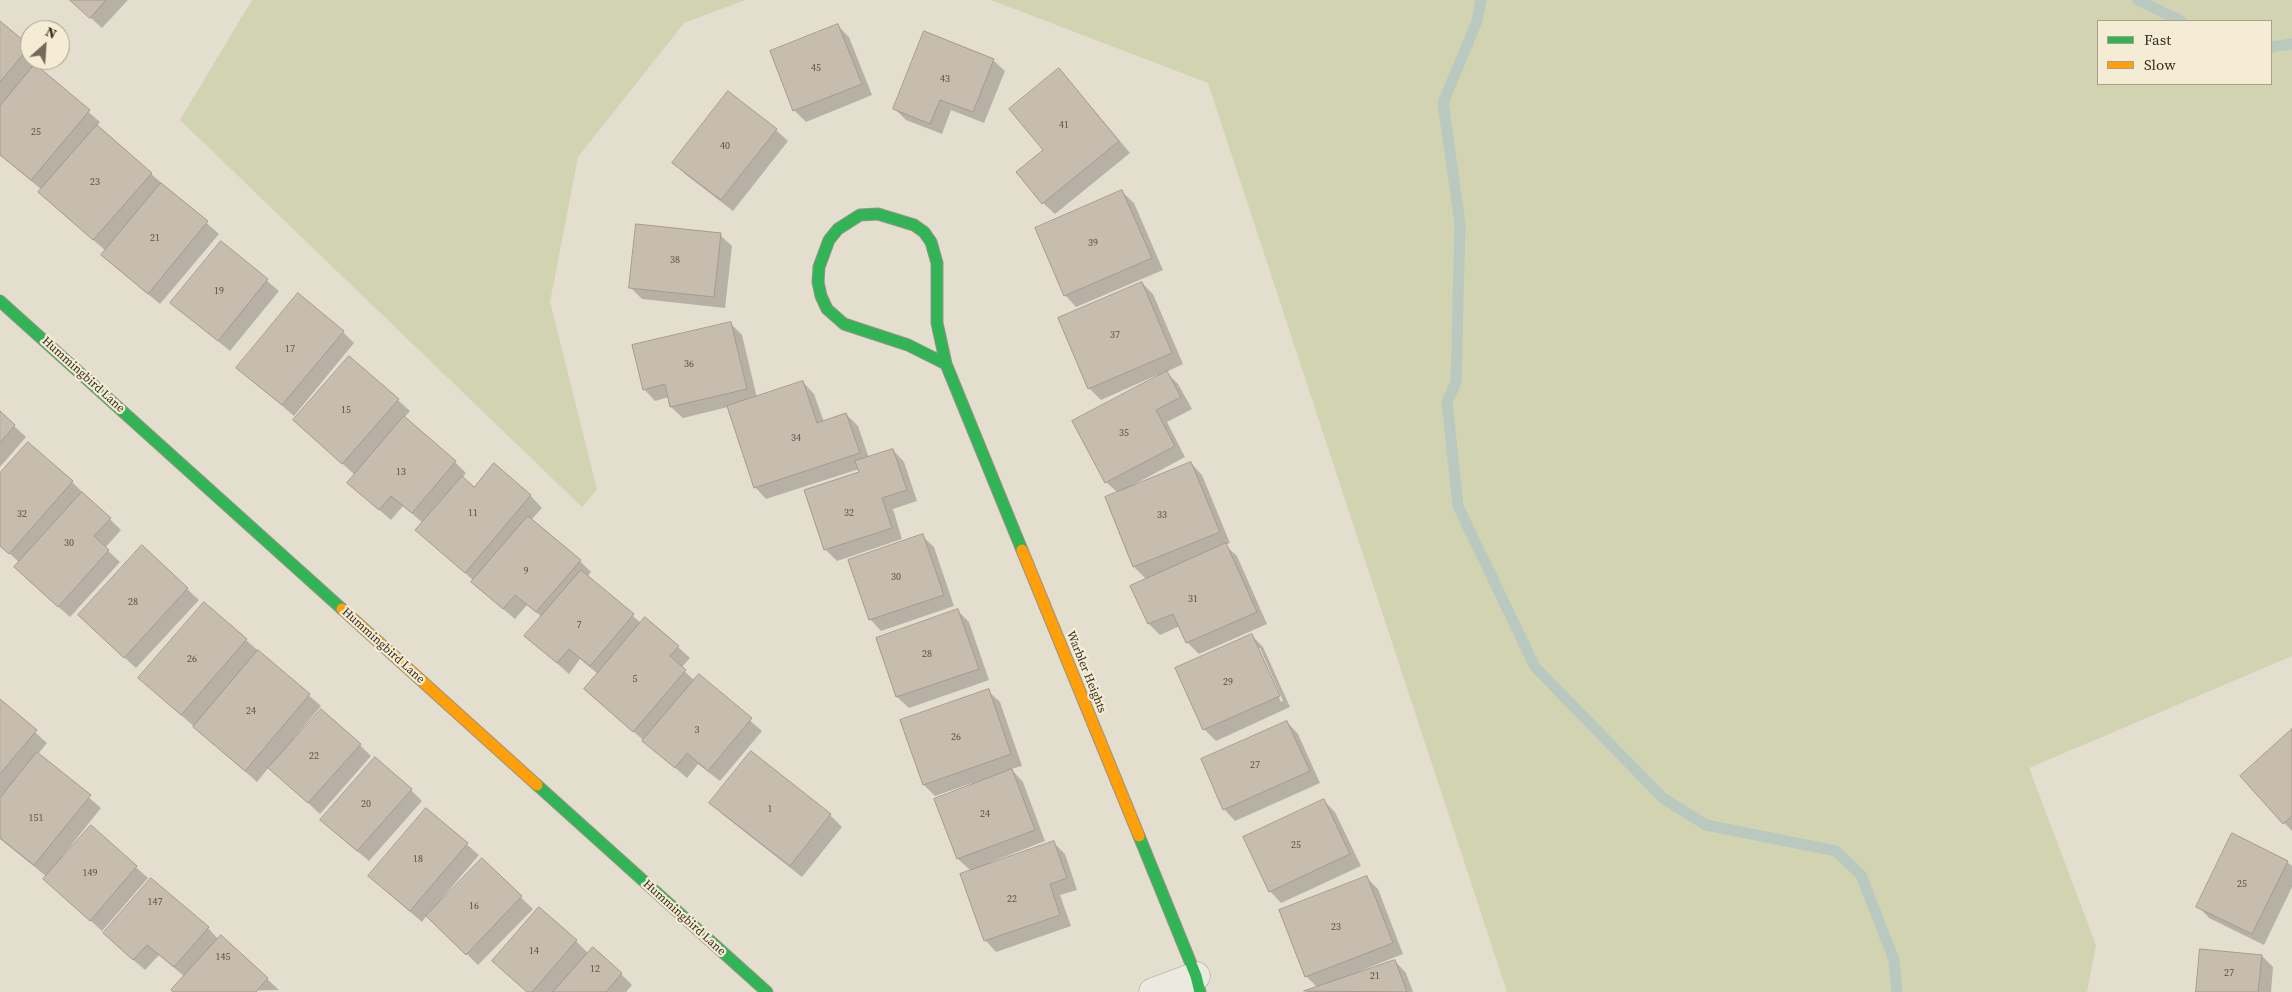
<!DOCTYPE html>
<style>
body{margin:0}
#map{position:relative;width:2292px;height:992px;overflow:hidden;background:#e4dece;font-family:"Source Serif 4",serif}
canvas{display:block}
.legend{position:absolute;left:2097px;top:20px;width:175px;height:65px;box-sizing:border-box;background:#f4ecd5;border:1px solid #a89f8c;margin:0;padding:6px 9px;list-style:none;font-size:15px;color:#372c1f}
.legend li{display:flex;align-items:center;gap:10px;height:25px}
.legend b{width:25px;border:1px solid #a89f8c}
.north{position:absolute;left:20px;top:20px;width:50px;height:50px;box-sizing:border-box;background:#f4ecd5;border:1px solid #a89f8c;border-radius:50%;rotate:26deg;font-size:14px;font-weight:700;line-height:20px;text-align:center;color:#372c1f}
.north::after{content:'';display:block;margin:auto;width:18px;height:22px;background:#746a5c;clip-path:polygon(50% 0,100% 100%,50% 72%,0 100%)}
</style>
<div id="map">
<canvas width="2292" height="992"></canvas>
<ul class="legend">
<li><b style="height:6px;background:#30b455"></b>Fast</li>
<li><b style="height:6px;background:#ff9f0a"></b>Slow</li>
</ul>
<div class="north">N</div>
</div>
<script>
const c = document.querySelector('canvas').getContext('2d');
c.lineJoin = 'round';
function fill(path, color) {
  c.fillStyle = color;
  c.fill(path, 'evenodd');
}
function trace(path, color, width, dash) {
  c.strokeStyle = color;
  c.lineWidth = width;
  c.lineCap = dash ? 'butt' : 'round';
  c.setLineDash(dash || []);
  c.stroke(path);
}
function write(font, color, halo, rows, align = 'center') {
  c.font = font + ' "Source Serif 4",serif';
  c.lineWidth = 4.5;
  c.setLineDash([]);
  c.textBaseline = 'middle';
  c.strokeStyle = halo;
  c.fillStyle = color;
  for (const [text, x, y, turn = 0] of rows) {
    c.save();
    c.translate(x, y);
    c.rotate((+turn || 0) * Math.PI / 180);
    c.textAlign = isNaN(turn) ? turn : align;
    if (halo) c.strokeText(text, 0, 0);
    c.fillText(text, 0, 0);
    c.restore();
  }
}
fill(new Path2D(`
 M 252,0 L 745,0 L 684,23 L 578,157 L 550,302 L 597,490 L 582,507 L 180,120 Z
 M 991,0 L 2292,0 L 2292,656 L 2029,768 L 2096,945 L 2087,992 L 1507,992 L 1208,83 ZM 2098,21 L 2271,21 L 2271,84 L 2098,84 Z`), '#d1d3b1');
fill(new Path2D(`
 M 71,0 L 128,0 L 102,28 Z
 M 0,22 L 30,48 L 30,60 L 40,60 L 35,66 L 100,122 L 97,126 L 219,234 L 160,304 L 114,266 L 102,255 L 106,251 L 51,203 L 42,190 L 0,155 Z
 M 838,26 L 849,37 L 872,95 L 806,122 L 794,110 Z
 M 993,60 L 1005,71 L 984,123 L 951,110 L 942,134 L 906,120 L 895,109 Z
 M 1059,69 L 1130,153 L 1055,214 L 1043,203 L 1044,150 Z
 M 776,130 L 788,141 L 733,211 L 685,174 L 674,162 Z
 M 1122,192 L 1134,203 L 1163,270 L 1076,307 L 1065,295 Z
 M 720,235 L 732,246 L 725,308 L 642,299 L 630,287 Z
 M 221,242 L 279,291 L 230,351 L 172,303 Z
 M 1142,283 L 1153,294 L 1183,364 L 1166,372 L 1178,384 L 1192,409 L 1167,422 L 1185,457 L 1133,485 L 1134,487 L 1191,463 L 1202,475 L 1230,543 L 1225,545 L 1237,556 L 1267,624 L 1199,654 L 1188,643 L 1180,626 L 1160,635 L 1149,624 L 1132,586 L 1147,580 L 1134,567 L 1106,498 L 1118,493 L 1106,482 L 1158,377 L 1157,375 L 1101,400 L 1089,388 L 1059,318 Z
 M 730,323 L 742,335 L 757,398 L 803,382 L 814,394 L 824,422 L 846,414 L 858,426 L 869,458 L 893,450 L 904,462 L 917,501 L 893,509 L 902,539 L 837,561 L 825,549 L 860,473 L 859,469 L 766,499 L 755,487 L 728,407 L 683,418 L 671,407 L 669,397 L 655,401 L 644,389 Z
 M 343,332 L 354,343 L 294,416 L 238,368 Z
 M 350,357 L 410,411 L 404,418 L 455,462 L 466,473 L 462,478 L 474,488 L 494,465 L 531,496 L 542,508 L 531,520 L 580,561 L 591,572 L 587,577 L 641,623 L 678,647 L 690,658 L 681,668 L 695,681 L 699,676 L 762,731 L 720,781 L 698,764 L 687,778 L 597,700 L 598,674 L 580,659 L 569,674 L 526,636 L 542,617 L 527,605 L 515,619 L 484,593 L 473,582 L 474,581 L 417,530 L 423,523 L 403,506 L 391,520 L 348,483 L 355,475 L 294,420 Z
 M 0,413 L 26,437 L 0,467 Z
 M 0,475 L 72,482 L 121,530 L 105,548 L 120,562 L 70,617 L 27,579 L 20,563 L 0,545 Z
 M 922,536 L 934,547 L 954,606 L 881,631 L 870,619 Z
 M 142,547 L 199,600 L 136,668 L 91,627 Z
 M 958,611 L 969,622 L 989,680 L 909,708 L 897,697 L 877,639 Z
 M 1252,636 L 1263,647 L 1290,707 L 1216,741 L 1204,729 ZM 1257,648 L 1260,648 L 1283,701 L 1281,702 Z
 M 246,640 L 321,706 L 294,738 L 360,745 L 371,756 L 320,814 L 269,767 L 257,782 L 139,678 Z
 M 988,691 L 1000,702 L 1022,766 L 1011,769 L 1023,782 L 1045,841 L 991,862 L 992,864 L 1054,843 L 1065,854 L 1077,890 L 1060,895 L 1071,926 L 996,952 L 985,940 L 971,871 L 958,859 L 936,799 L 972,785 L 972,783 L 935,796 L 924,785 Z
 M 0,701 L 47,743 L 38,754 L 101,808 L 61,858 L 62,859 L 91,827 L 148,878 L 102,931 L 56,890 L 45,879 L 47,877 L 0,839 Z
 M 1287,722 L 1298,734 L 1320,783 L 1235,821 L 1224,809 Z
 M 2292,730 L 2292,831 L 2241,777 Z
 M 751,753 L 830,815 L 842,827 L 802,877 L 722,814 L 711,803 Z
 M 411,790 L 422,801 L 369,861 L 333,831 Z
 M 1324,801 L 1335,812 L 1361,866 L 1281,903 L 1270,891 Z
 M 426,809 L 479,855 L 439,902 L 441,903 L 482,860 L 533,909 L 478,965 L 427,915 L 422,922 L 381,887 Z
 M 2287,862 L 2292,866 L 2292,887 L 2264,945 L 2209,918 L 2198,906 Z
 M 1366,877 L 1378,889 L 1403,954 L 1360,971 L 1361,973 L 1395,961 L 1406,973 L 1413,992 L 1306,992 L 1318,988 L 1306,976 Z
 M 208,928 L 219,940 L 222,937 L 279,990 L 175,992 L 185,977 L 159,955 L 145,970 L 116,945 Z
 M 576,941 L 589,954 L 621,974 L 632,985 L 626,992 L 527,992 L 494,961 Z
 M 2262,956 L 2273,967 L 2271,992 L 2198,992 Z`), '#0003');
trace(new Path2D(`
 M 1481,0 L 1477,21 L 1443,103 L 1460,223 L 1456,382 L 1447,402 L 1458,506 L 1535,667 L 1663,798 L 1706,825 L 1836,851 L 1861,875 L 1894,960 L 1897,992
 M 2138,0 L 2181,21
 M 2271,47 L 2292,44`), '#b9c9c0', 11);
const building = new Path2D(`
 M 70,0 L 106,0 L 90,18 Z
 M 0,21 L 30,46 L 0,82 Z
 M 838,24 L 862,84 L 793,111 L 770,51 Z
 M 924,31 L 994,59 L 973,112 L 940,100 L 930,124 L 893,109 Z
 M 35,64 L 90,110 L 31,180 L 0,155 L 0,106 Z
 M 1059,68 L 1119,141 L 1042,204 L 1016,172 L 1043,150 L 1009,109 Z
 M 728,91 L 777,129 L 721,200 L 672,163 Z
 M 97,125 L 152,173 L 93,240 L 38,192 Z
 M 161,183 L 208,221 L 148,294 L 101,255 Z
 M 1122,190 L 1152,258 L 1064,296 L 1035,228 Z
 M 636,224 L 721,233 L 714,297 L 629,288 Z
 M 221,241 L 268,279 L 218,341 L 170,303 Z
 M 1142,282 L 1172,353 L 1088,389 L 1058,318 Z
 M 298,293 L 344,331 L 282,405 L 236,368 Z
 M 731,322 L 747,389 L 670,407 L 665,384 L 643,390 L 632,345 Z
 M 349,356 L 399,399 L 342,464 L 293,420 Z
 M 1167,371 L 1181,397 L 1156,410 L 1175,446 L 1105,483 L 1072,421 Z
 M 803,381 L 817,423 L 846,413 L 860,453 L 754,488 L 727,406 Z
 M 0,411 L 15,425 L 0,443 Z
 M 404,416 L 456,461 L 412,513 L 391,496 L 379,510 L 347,483 Z
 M 28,442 L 73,481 L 9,554 L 0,546 L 0,473 Z
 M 893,449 L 907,490 L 882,498 L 892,528 L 824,550 L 804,490 L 859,472 L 855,461 Z
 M 1191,462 L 1220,532 L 1133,567 L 1105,497 Z
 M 494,463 L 531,495 L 465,573 L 415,530 L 462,476 L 474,487 Z
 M 82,492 L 111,518 L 94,536 L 109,550 L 58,607 L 14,567 Z
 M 528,516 L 581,560 L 536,612 L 515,595 L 503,609 L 471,582 Z
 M 923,534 L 944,595 L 869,620 L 848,560 Z
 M 1226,543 L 1257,612 L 1186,643 L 1173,614 L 1148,624 L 1130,586 Z
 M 142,545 L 188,588 L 124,658 L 78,615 Z
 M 581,570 L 634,614 L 590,666 L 569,649 L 557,663 L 524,636 Z
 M 204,602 L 247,639 L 181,715 L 138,678 Z
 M 958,609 L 979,669 L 896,697 L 876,638 Z
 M 645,617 L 679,646 L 670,656 L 686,670 L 633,732 L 584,689 Z
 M 1252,634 L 1280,696 L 1203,730 L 1175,668 Z
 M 258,650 L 310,694 L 245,771 L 193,727 Z
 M 699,674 L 752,718 L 708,771 L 687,753 L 675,768 L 642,741 Z
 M 989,689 L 1011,754 L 923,785 L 900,720 Z
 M 0,699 L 37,730 L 0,774 Z
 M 321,709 L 361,744 L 308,803 L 268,768 Z
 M 1287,721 L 1310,771 L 1223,810 L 1201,759 Z
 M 2292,729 L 2292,816 L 2283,824 L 2240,776 Z
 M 751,751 L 831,814 L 790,866 L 709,803 Z
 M 37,752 L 91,795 L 34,865 L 0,838 L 0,798 Z
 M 375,757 L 412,789 L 357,851 L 320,820 Z
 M 1012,769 L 1035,830 L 957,859 L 934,799 Z
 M 1324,799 L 1350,854 L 1269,892 L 1243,837 Z
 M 426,808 L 468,843 L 410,911 L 368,876 Z
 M 91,825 L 137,866 L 90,921 L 43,879 Z
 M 2232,833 L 2288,861 L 2252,934 L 2196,907 Z
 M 1054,841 L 1067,878 L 1050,884 L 1060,915 L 984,941 L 960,874 Z
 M 482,858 L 522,896 L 466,955 L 426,916 Z
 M 1367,876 L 1393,943 L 1305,977 L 1279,910 Z
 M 151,878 L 209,927 L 174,967 L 147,945 L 133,960 L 103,933 Z
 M 539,907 L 577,940 L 532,992 L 527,992 L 492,961 Z
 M 221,935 L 268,978 L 256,992 L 173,992 L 171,990 Z
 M 593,947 L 622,973 L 606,992 L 553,992 Z
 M 2200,949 L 2262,955 L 2258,992 L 2196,992 Z
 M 1395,960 L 1407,992 L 1304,991 Z`);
fill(building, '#c7bdaf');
trace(building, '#a49a8d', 1);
const street = new Path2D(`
 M 1153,992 L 1196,976`);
const fast = new Path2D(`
 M 0,301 L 342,609
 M 946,364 L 908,345 L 844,324 L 827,309 L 821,296 L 818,282 L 819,267 L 829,240 L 838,229 L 860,215 L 878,214 L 914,225 L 924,232 L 931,242 L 937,263 L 937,323 L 946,364 L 1022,550
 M 537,785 L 767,992
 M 1139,836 L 1196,976 L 1200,992`);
const slow = new Path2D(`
 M 1022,550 L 1139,836
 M 342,609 L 537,785`);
trace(street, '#a9a397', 29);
trace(fast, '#999286', 13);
trace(slow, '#999286', 13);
trace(street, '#ece9e0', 28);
trace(fast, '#30b455', 11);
trace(slow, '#ff9f0a', 11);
write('10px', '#5b5043', null, [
 ["45",816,68],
 ["43",945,79],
 ["41",1064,125],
 ["25",36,132],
 ["40",725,146],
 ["23",95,182],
 ["21",155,238],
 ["39",1093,243],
 ["38",675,260],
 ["19",219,291],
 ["37",1115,335],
 ["17",290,349],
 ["36",689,364],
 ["15",346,410],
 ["35",1124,433],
 ["34",796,438],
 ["13",401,472],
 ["11",473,513],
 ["32",849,513],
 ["32",22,514],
 ["33",1162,515],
 ["30",69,543],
 ["9",526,571],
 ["30",896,577],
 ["31",1193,599],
 ["28",133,602],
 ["7",579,625],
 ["28",927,654],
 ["26",192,659],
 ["5",635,679],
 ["29",1228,682],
 ["24",251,711],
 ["3",697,730],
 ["26",956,737],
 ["22",314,756],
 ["27",1255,765],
 ["20",366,804],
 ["1",770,809],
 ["24",985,814],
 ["151",36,818],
 ["25",1296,845],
 ["18",418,859],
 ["149",90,873],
 ["25",2242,884],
 ["22",1012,899],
 ["147",155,902],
 ["16",474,906],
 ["23",1336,927],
 ["14",534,951],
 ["145",223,957],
 ["12",595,969],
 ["27",2229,973],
 ["21",1375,976]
]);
write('12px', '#372c1f', '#f4ecd5', [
 ["Hummingbird Lane",83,375,42],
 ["Hummingbird Lane",383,646,42],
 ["Warbler Heights",1086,672,68],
 ["Hummingbird Lane",684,918,42]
]);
</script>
